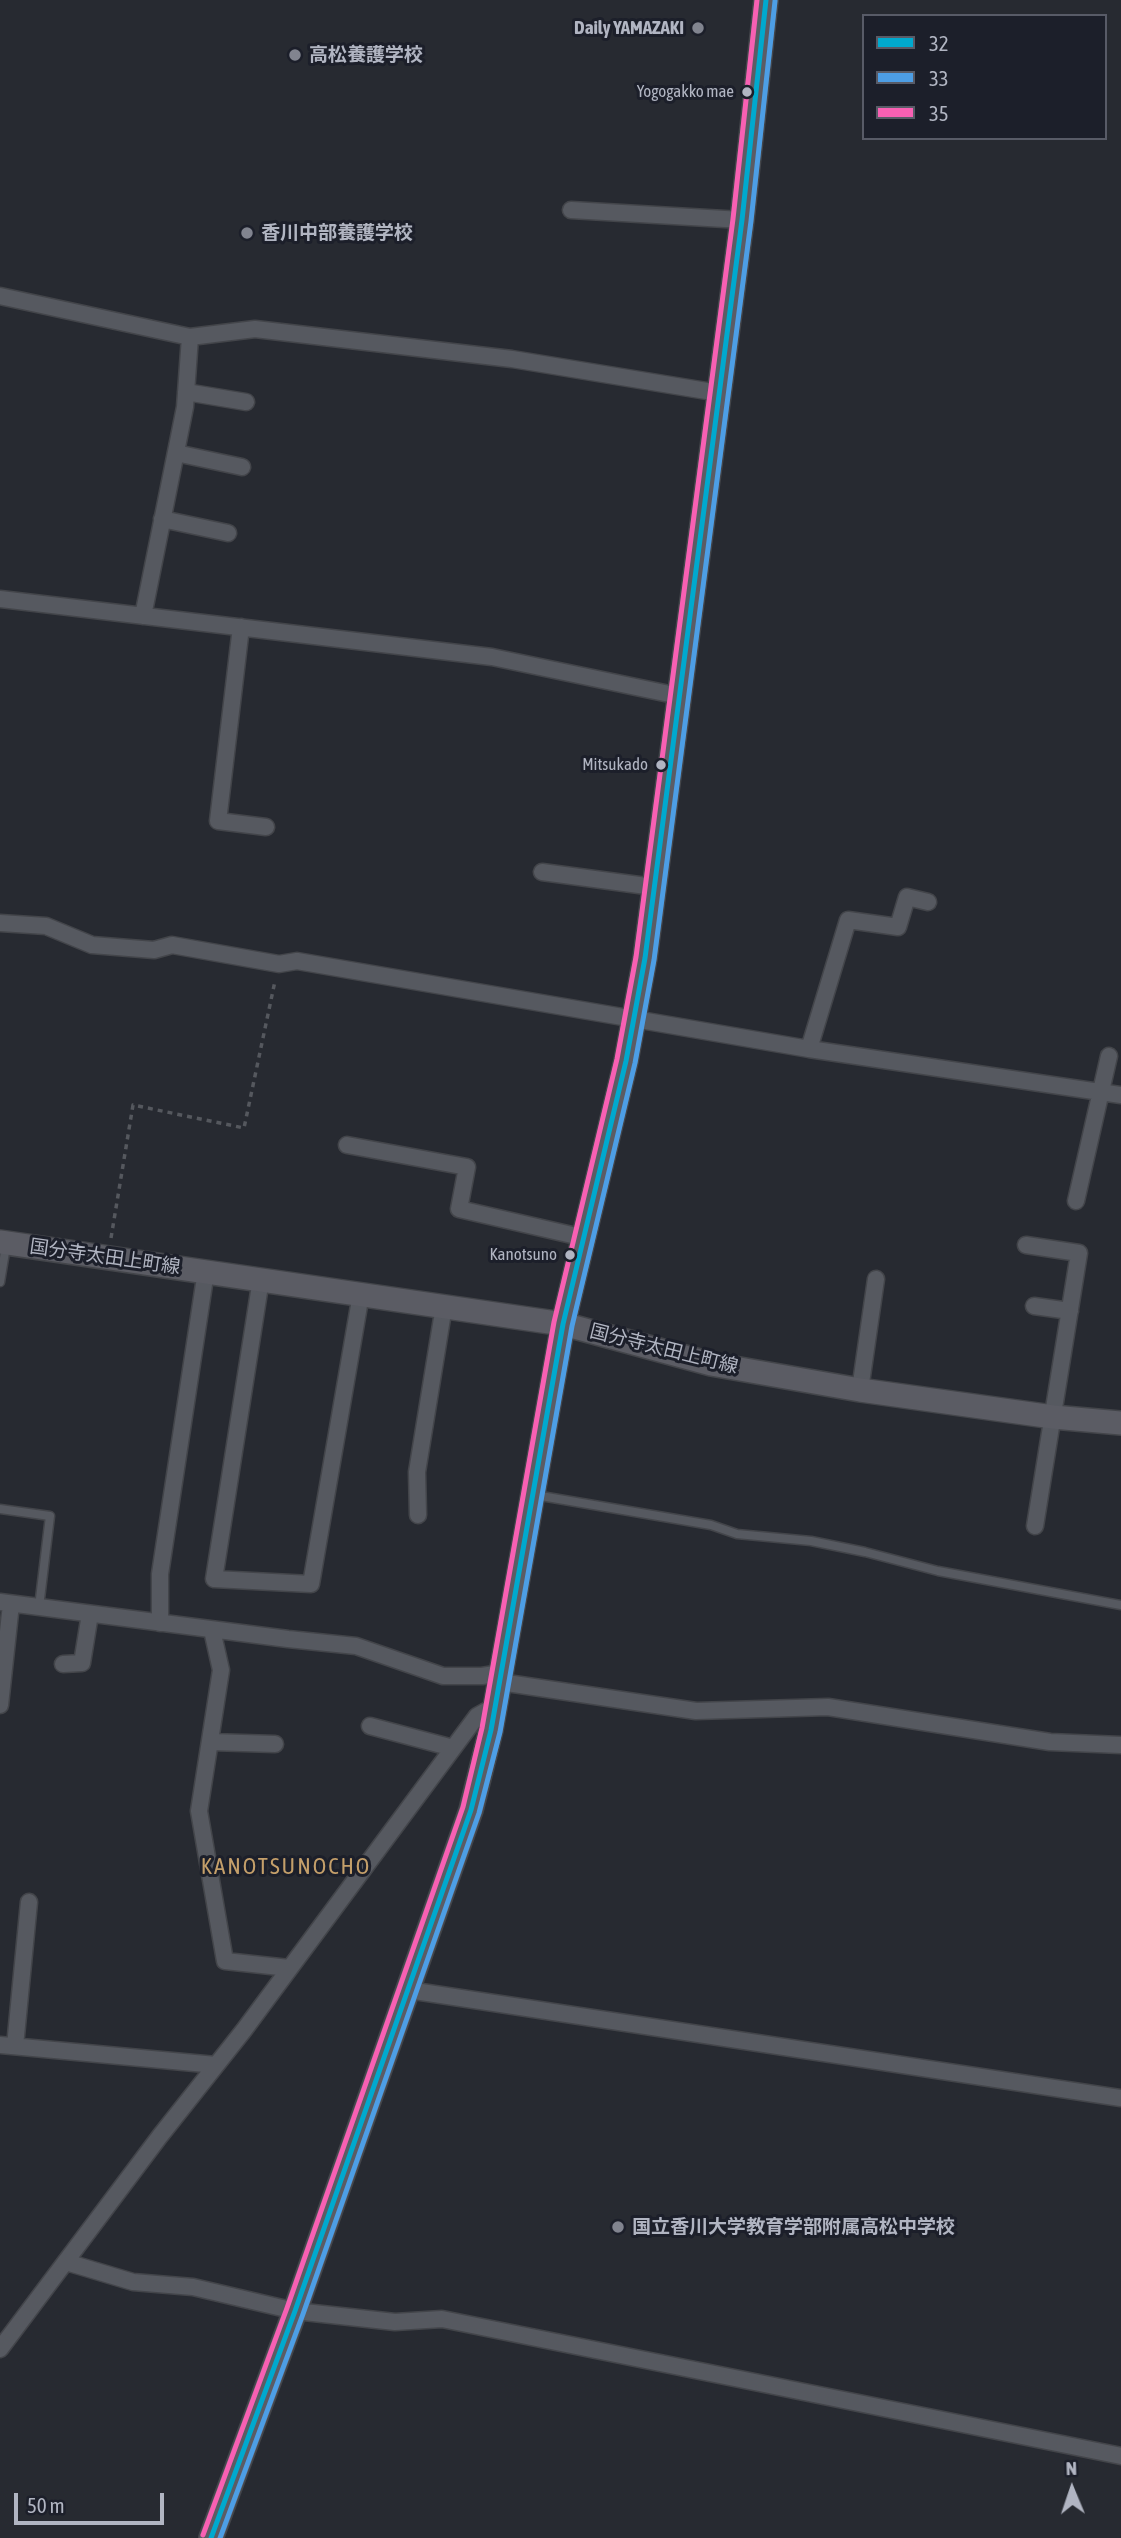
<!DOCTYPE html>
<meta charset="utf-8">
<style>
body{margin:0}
#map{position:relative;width:1121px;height:2538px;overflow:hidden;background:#272a31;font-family:"Asap Condensed",sans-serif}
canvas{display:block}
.legend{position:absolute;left:862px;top:14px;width:245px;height:126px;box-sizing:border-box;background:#1c1f2a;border:2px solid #585b67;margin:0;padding:9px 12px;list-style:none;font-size:21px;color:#b1b5c2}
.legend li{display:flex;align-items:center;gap:14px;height:35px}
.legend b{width:35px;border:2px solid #585b67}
.north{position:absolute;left:1037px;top:2454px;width:70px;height:70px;-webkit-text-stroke:5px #1c1f2a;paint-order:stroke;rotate:358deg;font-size:19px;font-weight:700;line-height:28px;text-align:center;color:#b1b5c2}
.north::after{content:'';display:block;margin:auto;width:24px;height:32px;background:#b1b5c2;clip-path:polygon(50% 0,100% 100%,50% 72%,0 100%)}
.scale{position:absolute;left:14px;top:2493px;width:150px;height:32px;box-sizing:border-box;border:4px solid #b1b5c2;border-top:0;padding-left:9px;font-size:21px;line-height:24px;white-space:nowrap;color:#b1b5c2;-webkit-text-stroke:5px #1c1f2a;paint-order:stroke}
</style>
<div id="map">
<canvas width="1121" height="2538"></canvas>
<ul class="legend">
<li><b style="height:9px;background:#00a9ce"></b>32</li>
<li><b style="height:9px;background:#4d9ee5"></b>33</li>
<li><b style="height:9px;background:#f860b3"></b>35</li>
</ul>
<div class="north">N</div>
<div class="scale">50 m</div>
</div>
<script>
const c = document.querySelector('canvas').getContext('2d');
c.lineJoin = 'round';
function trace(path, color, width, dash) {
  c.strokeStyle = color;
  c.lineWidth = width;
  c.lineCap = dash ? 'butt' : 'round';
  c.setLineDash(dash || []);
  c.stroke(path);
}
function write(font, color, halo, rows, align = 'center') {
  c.font = font + ' "Asap Condensed","Noto Sans JP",sans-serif';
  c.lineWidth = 6;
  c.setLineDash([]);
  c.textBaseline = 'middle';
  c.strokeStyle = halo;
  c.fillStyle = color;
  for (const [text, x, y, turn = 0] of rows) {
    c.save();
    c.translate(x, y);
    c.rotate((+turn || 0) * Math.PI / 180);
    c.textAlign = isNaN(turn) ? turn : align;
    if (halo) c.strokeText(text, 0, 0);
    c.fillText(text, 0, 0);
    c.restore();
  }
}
const lane = new Path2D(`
 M 0,1282 L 6,1246
 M 535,1495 L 711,1525 L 737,1534 L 811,1541 L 865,1552 L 938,1571 L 1121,1605
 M 0,1509 L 50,1516 L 39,1607`);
const street = new Path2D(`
 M 571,210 L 742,220
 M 0,296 L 190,337 L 255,329 L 512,359 L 719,393
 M 186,392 L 246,402
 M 176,453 L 242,467
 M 162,519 L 228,533
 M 0,599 L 492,657 L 679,696
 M 143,616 L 185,407 L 190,337
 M 241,627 L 218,821 L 266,827
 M 542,872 L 654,887
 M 0,923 L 46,926 L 92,945 L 154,950 L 172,945 L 279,964 L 297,961 L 809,1049 L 1121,1095
 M 809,1049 L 848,920 L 898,927 L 907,897 L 928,902
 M 347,1145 L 467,1167 L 459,1209 L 585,1238
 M 1076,1201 L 1109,1056
 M 1026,1245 L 1079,1253 L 1035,1526
 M 261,1279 L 214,1579 L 311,1584 L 361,1294
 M 1034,1306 L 1070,1311
 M 860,1390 L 876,1279
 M 418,1515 L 417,1472 L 444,1306
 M 0,1602 L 288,1639 L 356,1646 L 443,1676 L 482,1676 L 501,1673
 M 160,1623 L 160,1574 L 206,1271
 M 212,1630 L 221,1670 L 199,1811 L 225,1961 L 289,1968
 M 63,1664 L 82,1663 L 90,1614
 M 500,1682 L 696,1711 L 828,1707 L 1050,1742 L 1121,1745
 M 0,1705 L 11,1604
 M 370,1726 L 453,1748
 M 211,1742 L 275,1744
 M 408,1990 L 1121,2098
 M 0,2045 L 216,2065
 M 15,2046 L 29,1902
 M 66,2262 L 133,2282 L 193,2287 L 295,2311 L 395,2322 L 442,2319 L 1121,2456
 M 0,2349 L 160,2136 L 244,2030 L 477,1716 L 495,1706`);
const secondary = new Path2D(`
 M 0,1242 L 563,1324 L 711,1364 L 860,1390 L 1053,1417 L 1121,1423
 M 211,2538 L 295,2311 L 471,1810 L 491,1730 L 563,1324 L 626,1061 L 645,958 L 742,220 L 766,0`);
trace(lane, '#43454a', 11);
trace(street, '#43454a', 19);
trace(secondary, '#43454a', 26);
trace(new Path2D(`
 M 111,1238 L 133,1105 L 244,1128 L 275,981`), '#55585e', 3.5, [5, 5]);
trace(lane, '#565960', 8);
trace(street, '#565960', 16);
trace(secondary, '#5b5c64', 23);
trace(new Path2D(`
 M 211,2538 L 295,2311 L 471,1810 L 491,1730 L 563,1324 L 626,1061 L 645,958 L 742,220 L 766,0`), '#00a9ce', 5);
trace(new Path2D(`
 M 220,2538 L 303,2314 L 479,1813 L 500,1732 L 572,1326 L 635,1063 L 654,960 L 751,221 L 775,1`), '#4d9ee5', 5);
trace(new Path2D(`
 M 203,2535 L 287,2308 L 463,1807 L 482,1728 L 554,1322 L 617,1059 L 636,957 L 733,219 L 757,0`), '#f860b3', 5);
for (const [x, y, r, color] of [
 [698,28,7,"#81848f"],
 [295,55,7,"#81848f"],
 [747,92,6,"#b1b5c2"],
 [247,233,7,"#81848f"],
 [661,765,6,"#b1b5c2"],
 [570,1255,6,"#b1b5c2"],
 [618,2227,7,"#81848f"]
]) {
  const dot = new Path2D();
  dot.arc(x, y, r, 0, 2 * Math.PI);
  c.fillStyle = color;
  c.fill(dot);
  trace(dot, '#1c1f2a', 2.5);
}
write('17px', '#b1b5c2', '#1c1f2a', [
 ["Yogogakko mae",734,92],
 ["Mitsukado",648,765],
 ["Kanotsuno",557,1255]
], 'right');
write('bold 19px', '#b1b5c2', '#1c1f2a', [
 ["Daily YAMAZAKI",684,28,"right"],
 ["高松養護学校",309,55],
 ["香川中部養護学校",261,233],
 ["国立香川大学教育学部附属高松中学校",632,2227]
], 'left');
write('19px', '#b1b5c2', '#1c1f2a', [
 ["国分寺太田上町線",105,1257,8],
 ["国分寺太田上町線",664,1349,14]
]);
c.letterSpacing = '2px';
write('23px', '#c49f6a', '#1c1f2a', [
 ["KANOTSUNOCHO",286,1867]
]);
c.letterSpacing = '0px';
</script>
